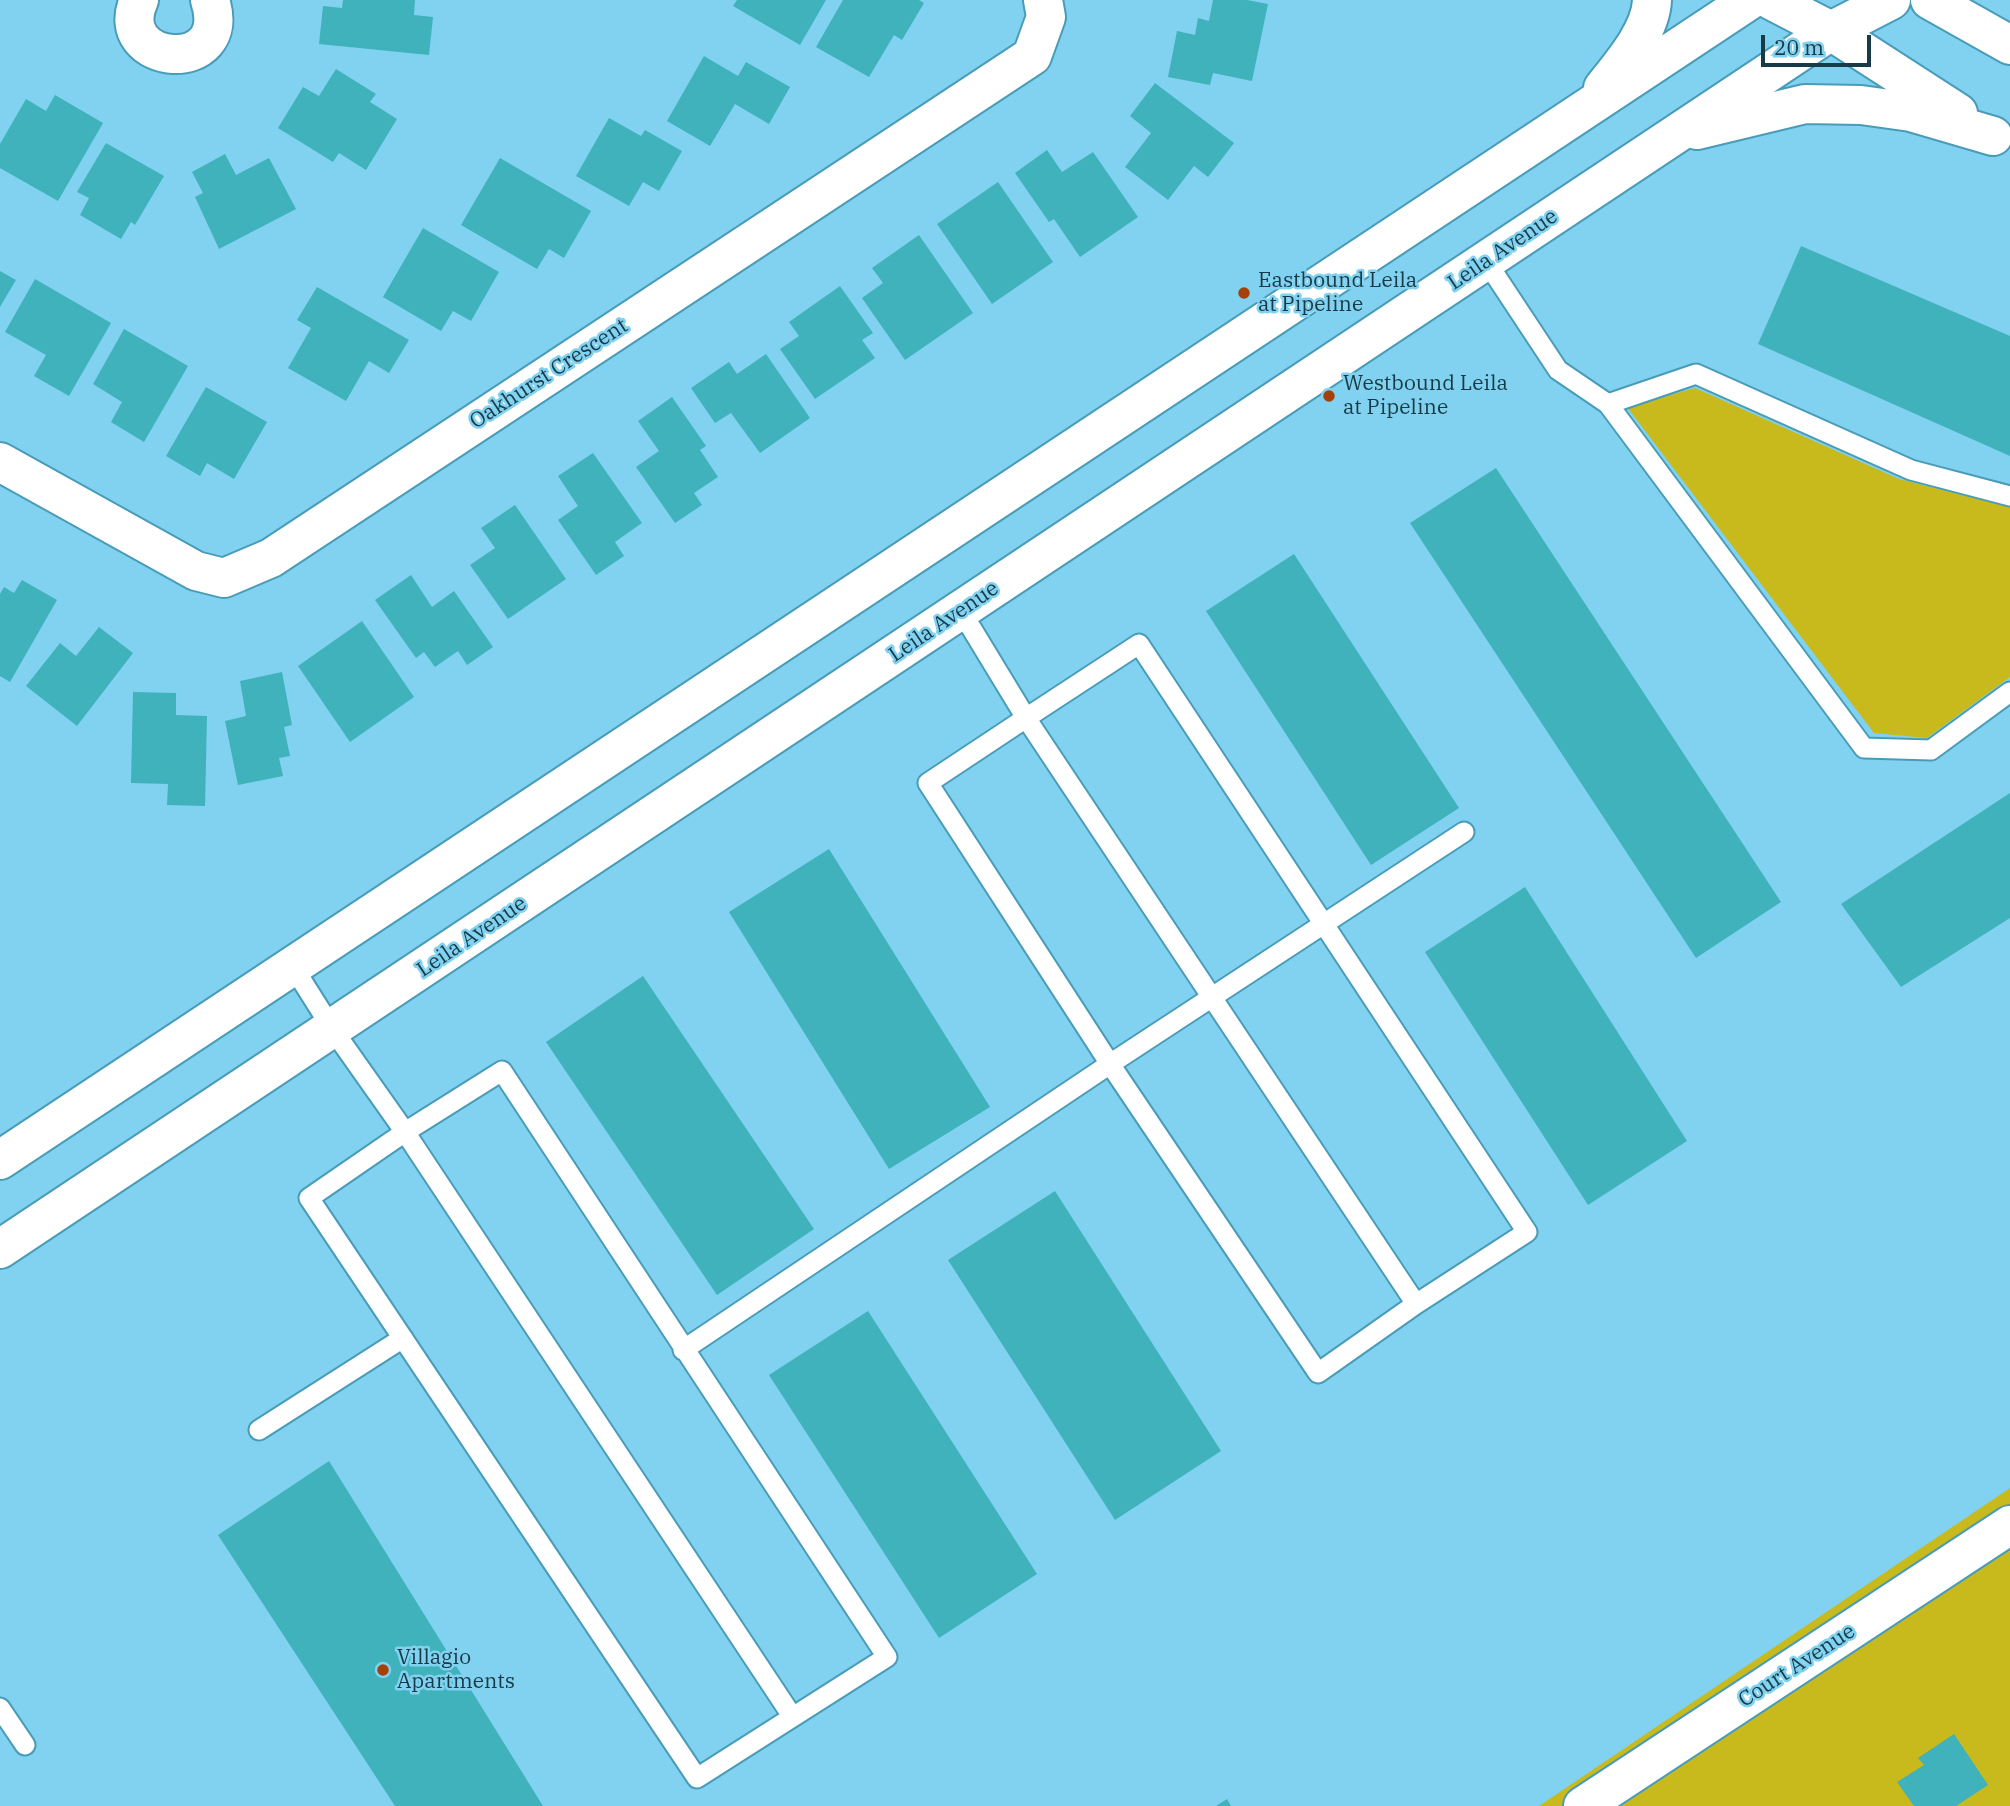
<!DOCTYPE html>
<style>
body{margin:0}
#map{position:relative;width:2010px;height:1806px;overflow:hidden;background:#80d2f0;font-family:"IBM Plex Serif",serif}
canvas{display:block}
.scale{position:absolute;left:1761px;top:35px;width:110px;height:32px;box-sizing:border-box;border:4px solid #193b47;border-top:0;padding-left:9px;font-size:21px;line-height:24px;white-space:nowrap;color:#193b47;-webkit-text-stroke:5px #80d2f0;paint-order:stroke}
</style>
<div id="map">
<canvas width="2010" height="1806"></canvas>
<div class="scale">20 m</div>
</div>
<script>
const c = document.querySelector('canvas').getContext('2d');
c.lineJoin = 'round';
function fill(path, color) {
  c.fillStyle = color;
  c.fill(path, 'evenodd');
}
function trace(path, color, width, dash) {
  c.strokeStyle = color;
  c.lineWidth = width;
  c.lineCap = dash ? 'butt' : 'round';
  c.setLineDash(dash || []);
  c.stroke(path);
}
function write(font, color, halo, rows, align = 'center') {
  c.font = font + ' "IBM Plex Serif",serif';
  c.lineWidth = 5;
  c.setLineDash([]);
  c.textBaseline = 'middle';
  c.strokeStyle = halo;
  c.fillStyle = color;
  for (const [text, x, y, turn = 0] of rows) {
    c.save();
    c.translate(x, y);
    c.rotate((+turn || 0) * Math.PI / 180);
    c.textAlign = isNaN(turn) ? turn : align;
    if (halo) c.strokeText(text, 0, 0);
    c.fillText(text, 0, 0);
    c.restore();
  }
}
fill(new Path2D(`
 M 1695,388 L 1899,479 L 2010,507 L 2010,677 L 1927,738 L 1874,733 L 1627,407 Z
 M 2010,1488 L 2010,1806 L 1539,1806 Z`), '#c8b91c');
fill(new Path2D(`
 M 343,0 L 415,0 L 414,15 L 433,17 L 429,55 L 319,44 L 323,6 L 342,8 Z
 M 737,0 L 826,0 L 800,45 L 733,6 Z
 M 843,0 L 919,0 L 924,3 L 902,40 L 894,35 L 869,77 L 816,47 Z
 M 1213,0 L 1247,0 L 1268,4 L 1252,81 L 1213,73 L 1210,85 L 1168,77 L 1177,31 L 1195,35 L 1198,18 L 1209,21 Z
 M 704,56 L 738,76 L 746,62 L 790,87 L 769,124 L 735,104 L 710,146 L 667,121 Z
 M 336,69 L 376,94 L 370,102 L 397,119 L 366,170 L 339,153 L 333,162 L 278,128 L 303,87 L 319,96 Z
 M 1155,83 L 1234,143 L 1208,177 L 1194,166 L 1168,200 L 1125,167 L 1151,133 L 1130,116 Z
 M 55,95 L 103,123 L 58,201 L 0,168 L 0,144 L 26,99 L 46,111 Z
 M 609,118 L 641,136 L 645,130 L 682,151 L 659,191 L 643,182 L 629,206 L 576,176 Z
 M 106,143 L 164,176 L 135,225 L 131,222 L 121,239 L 80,215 L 89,198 L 77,192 Z
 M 1047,150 L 1062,172 L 1093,152 L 1138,217 L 1080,257 L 1054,219 L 1049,222 L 1015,173 Z
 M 225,154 L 236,175 L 269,158 L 296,209 L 219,249 L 195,197 L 203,193 L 192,172 Z
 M 500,158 L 591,211 L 564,258 L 549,249 L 537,269 L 461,225 Z
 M 998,182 L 1053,262 L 992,304 L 937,224 Z
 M 423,228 L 499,272 L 471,321 L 453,311 L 441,331 L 383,297 Z
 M 919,235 L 973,313 L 905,360 L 862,298 L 883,283 L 872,268 Z
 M 1801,246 L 2010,336 L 2010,456 L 1758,344 Z
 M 0,271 L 16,280 L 0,307 Z
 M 35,279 L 111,323 L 69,396 L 34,376 L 46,355 L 5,332 Z
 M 840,286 L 873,333 L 862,340 L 875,358 L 815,399 L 780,349 L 799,336 L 789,322 Z
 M 317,287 L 409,340 L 389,373 L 369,361 L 346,401 L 288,368 L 311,328 L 297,320 Z
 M 124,329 L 188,366 L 144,442 L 111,422 L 122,402 L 93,384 Z
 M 766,354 L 810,418 L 760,453 L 731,413 L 715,423 L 691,388 L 729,362 L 737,374 Z
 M 206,387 L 267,422 L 234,479 L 207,463 L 200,476 L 166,456 Z
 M 672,397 L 706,446 L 700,450 L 718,477 L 694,493 L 702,505 L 675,523 L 636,467 L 659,451 L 638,421 Z
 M 593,453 L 642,523 L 615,542 L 624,556 L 596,575 L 558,520 L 578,506 L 558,476 Z
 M 1496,468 L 1781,902 L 1696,958 L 1410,523 Z
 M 515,505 L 566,579 L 508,619 L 470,565 L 495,548 L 481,528 Z
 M 1294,554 L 1459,808 L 1371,865 L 1206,611 Z
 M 411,575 L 432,607 L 454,591 L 493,647 L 467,665 L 458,651 L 435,667 L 424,652 L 416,658 L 375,600 Z
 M 22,580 L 57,600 L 10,682 L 0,676 L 0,594 L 4,587 L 14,593 Z
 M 362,621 L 414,697 L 350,742 L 298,666 Z
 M 99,627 L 133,653 L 77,726 L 26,686 L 60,643 L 76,656 Z
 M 282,672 L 292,725 L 284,727 L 290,756 L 279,758 L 283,776 L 238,785 L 225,721 L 246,716 L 240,681 Z
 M 133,692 L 176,693 L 176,715 L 207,716 L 205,806 L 167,805 L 168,784 L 131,783 Z
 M 2010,793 L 2010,918 L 1901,987 L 1841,904 Z
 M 829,849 L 990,1107 L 889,1169 L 729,912 Z
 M 1525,887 L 1687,1141 L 1588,1205 L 1425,952 Z
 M 643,976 L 814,1229 L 717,1295 L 546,1042 Z
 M 1055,1191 L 1221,1451 L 1115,1520 L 948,1260 Z
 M 868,1311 L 1037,1574 L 939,1638 L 769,1375 Z
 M 329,1461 L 543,1806 L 395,1806 L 218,1535 Z
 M 1954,1734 L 1988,1785 L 1956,1806 L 1914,1806 L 1897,1782 L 1924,1765 L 1918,1758 Z
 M 1227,1799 L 1231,1806 L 1216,1806 Z`), '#3fb2bc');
const lane = new Path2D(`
 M 1486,261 L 1558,370 L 1608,404 L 1864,748 L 1931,750 L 2010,692
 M 1608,404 L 1696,374 L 1911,470 L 2010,496
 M 961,611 L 1026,718 L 1139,644 L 1527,1232 L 1416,1304 L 1318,1373 L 1110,1064 L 928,783 L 1026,718 L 1416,1304
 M 292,965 L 333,1030 L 405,1132 L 502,1071 L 887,1657 L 697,1778 L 309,1198 L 405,1132 L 792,1716
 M 683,1350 L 1110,1064 L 1464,832
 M 259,1430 L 403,1338
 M 0,1708 L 25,1745`);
const street = new Path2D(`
 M 139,0 C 109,66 235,78 210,0
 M 0,462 L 196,571 L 224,578 L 271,558 L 1032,56 L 1046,17 L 1043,0`);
const secondary = new Path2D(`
 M 1771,0 L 1831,31 L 1958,113
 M 1930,0 L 2010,45
 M 1603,88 C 1622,64 1651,31 1652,0
 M 1697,130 L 1805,104 L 1861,105 L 1911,112 L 1993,136
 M 0,1160 L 1750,0
 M 0,1249 L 1831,31 L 1891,0
 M 1583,1806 L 2010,1525`);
trace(lane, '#499cb8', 23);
trace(street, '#499cb8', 42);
trace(secondary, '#499cb8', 42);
trace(lane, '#fff', 19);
trace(street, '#fff', 38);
trace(secondary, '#fff', 38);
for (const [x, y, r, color] of [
 [1244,293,7,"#a44008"],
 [1329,396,7,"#a44008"],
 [383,1670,7,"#a44008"]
]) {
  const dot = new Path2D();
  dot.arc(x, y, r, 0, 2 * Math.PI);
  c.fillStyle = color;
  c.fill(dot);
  trace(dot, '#80d2f0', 2.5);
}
write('21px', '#193b47', '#80d2f0', [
 ["Leila Avenue",1503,250,-34],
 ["Oakhurst Crescent",549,374,-33],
 ["Leila Avenue",944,622,-34],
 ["Leila Avenue",472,937,-34],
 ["Court Avenue",1797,1666,-33]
]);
write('21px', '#193b47', '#80d2f0', [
 ["Eastbound Leila",1258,281],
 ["at Pipeline",1258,305],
 ["Westbound Leila",1343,384],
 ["at Pipeline",1343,408],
 ["Villagio",397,1658],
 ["Apartments",397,1682]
], 'left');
</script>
